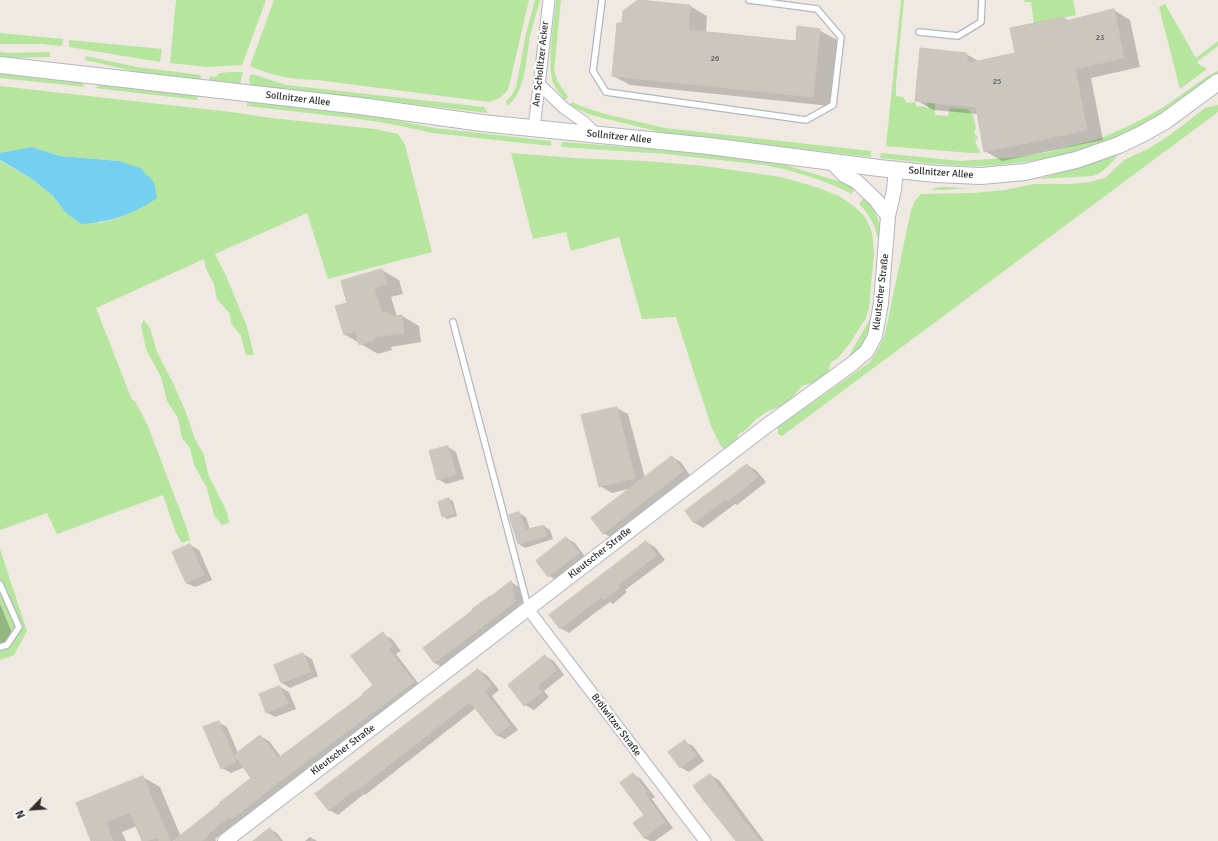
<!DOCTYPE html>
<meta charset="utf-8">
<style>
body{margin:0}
#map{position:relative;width:1218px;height:841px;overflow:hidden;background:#efe9e1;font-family:Signika,sans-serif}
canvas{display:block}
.north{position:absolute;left:12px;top:789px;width:40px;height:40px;-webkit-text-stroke:3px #fff;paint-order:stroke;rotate:245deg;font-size:11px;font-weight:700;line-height:16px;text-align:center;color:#2e2e2e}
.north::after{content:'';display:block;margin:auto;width:14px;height:18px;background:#2e2e2e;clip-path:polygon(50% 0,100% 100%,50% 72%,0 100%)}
</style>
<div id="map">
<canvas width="1218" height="841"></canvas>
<div class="north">N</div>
</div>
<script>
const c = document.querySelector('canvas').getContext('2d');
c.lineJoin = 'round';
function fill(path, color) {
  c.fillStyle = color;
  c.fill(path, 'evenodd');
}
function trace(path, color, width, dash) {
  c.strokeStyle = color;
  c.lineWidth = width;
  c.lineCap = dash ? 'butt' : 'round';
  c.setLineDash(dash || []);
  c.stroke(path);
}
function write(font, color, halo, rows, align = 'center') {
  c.font = font + ' Signika,sans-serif';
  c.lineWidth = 4;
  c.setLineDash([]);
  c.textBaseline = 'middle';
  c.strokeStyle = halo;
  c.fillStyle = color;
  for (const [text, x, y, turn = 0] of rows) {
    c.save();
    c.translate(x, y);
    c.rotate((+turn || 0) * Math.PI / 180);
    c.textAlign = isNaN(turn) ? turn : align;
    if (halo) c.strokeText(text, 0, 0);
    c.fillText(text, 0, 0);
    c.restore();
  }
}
fill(new Path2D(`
 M 176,0 L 266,0 L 242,65 L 207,67 L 170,63 Z
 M 274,0 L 529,0 L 508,90 L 500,98 L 489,102 L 317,80 C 290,79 276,77 250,66 Z
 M 535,0 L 540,0 C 537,12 533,24 530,36 C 526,58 526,92 507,106 L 506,101 L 512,95 L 516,87 L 526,34 Z
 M 556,0 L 561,0 L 554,71 L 558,82 L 568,97 L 565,100 C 561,95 557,90 554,85 C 546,65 554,22 556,0 Z
 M 901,0 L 904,0 L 896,84 L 896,96 L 903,97 L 907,103 L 915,102 L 917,107 L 923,106 L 929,109 L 926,102 L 935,103 L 935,115 L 948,116 L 950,108 L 967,109 L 973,115 L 976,128 L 974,132 L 978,138 L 975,141 L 980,153 L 970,153 L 886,146 Z
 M 1025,0 L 1073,0 L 1076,15 L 1034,24 L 1031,2 L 1024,2 Z
 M 1165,4 L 1196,58 L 1218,41 L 1218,46 L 1198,61 L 1197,63 L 1207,69 L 1180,89 L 1159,7 Z
 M 0,33 L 63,39 L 62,46 L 41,44 L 0,44 Z
 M 69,40 L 162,49 L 160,62 L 69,47 Z
 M 0,52 L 8,53 L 50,52 L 50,57 L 9,58 L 0,57 Z
 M 86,56 L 137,67 L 201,75 L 200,80 L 151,75 L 85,60 Z
 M 1218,71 L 1218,74 C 1191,93 1164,115 1135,130 C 1089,152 1027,165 976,166 C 944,166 912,161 880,158 L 881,153 L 961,161 L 1019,157 L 1049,152 L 1101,138 L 1133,124 L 1164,107 L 1206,77 Z
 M 230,72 L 243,72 L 240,84 L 209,81 L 210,76 L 215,77 L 220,73 Z
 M 0,73 L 81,82 L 85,87 L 0,78 Z
 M 252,74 L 286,85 L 484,107 L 488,113 L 250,85 L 249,77 Z
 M 100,84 L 198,95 L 197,100 L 95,88 Z
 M 0,86 L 231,112 L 271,118 L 375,129 L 398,134 L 405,145 L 432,252 L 328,279 L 307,213 L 215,254 L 227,278 L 247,327 L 254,355 L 246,355 L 241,336 L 231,323 L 230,314 L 217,299 L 214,284 L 206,269 L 204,259 L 96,308 L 132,400 L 135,401 L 147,424 L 186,526 L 190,540 L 182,543 L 176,533 L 163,495 L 57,534 L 47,513 L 0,530 ZM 32,147 L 60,156 L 119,161 L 143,207 L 121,217 L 100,223 L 65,212 L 53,196 L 32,179 L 0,161 Z
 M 247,101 L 385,118 L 434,128 L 551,141 L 551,146 L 433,133 L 386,123 L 351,118 L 247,106 Z
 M 572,102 L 580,106 L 605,114 L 665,128 L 871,151 L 871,157 L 664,133 L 591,115 L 569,105 Z
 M 1218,105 L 1218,112 L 782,436 L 778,434 L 778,427 L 869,363 C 876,354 881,345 885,334 L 911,210 L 915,201 L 921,194 L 974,193 L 1005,190 L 1034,184 L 1070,184 L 1090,182 L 1105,178 L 1124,160 L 1148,149 L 1164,139 L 1182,126 L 1205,108 Z
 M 562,142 L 667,150 L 765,161 L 779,163 L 844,183 L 854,189 L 852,194 C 827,181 792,170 764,165 L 666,154 L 561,147 Z
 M 511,153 L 575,158 L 645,161 L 704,166 L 781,177 L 816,187 L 839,196 L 854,206 L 865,217 L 872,232 L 874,253 L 869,307 L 866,318 L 850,343 L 838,358 L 831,362 L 828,373 L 815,382 L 802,386 L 791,399 L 779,407 L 768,411 L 755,420 L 747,429 L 738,435 L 737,444 L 725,450 L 720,445 L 711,426 L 676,317 L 642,319 L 619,237 L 571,251 L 566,232 L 533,239 Z
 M 1118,154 C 1112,163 1103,173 1093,176 L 1039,179 Z
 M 942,187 L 970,188 L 942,190 L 931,190 L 935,188 Z
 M 864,197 C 879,213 881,225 880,246 C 876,230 872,216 859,204 Z
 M 870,319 C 869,336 861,349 848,359 L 851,352 Z
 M 144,320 L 150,328 L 157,352 L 173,383 L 185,410 L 195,439 L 204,455 L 208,474 L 227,512 L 229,523 L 222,525 L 214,515 L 207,488 L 194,465 L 190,448 L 182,438 L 178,418 L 167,401 L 161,377 L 146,349 L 141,325 Z
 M 0,549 L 27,631 L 14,655 L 0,660 Z`), '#b6e59e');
fill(new Path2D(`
 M 32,147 L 60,156 L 119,161 L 140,168 L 154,182 L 157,198 C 132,215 111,222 81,224 L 65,212 L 53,196 L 32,179 L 0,160 L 0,153 Z`), '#75cff0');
fill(new Path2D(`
 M 639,0 L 690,6 L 707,16 L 706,33 L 797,42 L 819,30 L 837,40 L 830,106 L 630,85 L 613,76 Z
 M 1114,10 L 1130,20 L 1140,67 L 1091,78 L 1103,140 L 1002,161 L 985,151 L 978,114 L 933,110 L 916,100 L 966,54 L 980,62 L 1016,54 L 1064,18 L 1069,21 Z
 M 382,270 L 399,280 L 403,294 L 391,297 L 397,317 L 402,316 L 419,326 L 421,342 L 391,347 L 392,350 L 378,354 L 344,334 L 348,303 Z
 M 617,408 L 628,414 L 645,478 L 672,457 L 681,462 L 691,477 L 612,538 L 603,533 L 632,488 L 612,493 L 600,486 Z
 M 448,447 L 456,452 L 464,479 L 446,484 L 438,479 Z
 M 747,465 L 756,470 L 766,482 L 737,505 L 735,504 L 703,528 L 695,523 L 686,511 Z
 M 449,499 L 453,501 L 457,516 L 447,519 L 443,516 Z
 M 519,513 L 526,517 L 530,530 L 544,526 L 550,530 L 553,539 L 525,548 L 519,544 L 510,515 Z
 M 566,538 L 575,543 L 586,558 L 558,581 L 549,576 Z
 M 646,542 L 655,547 L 665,560 L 625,590 L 627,592 L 613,604 L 610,602 L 596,612 L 569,633 L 560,628 Z
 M 190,545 L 199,550 L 212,580 L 195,587 L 186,583 Z
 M 511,582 L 519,587 L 524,607 L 443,668 L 435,663 L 424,648 Z
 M 0,604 L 14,638 L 0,644 Z
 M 383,634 L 392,639 L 401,651 L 396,654 L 421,687 L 241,823 L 238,821 L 215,839 L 216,841 L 143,841 L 137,826 L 122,832 L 126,841 L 92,841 L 77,804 L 143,777 L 160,787 L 181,837 L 253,778 L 245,767 L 231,773 L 222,768 L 218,722 L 227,727 L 238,753 L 260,736 L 269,741 L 281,757 L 364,695 L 374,685 Z
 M 303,654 L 312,659 L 318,676 L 290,688 L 282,683 L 275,665 Z
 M 545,656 L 554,661 L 564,675 L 544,691 L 549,697 L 534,710 L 525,705 Z
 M 478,670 L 487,675 L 499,690 L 492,696 L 518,730 L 505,739 L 496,735 L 476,708 L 365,795 L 364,794 L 338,815 L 329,810 Z
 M 280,687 L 289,692 L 296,709 L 275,717 L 266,712 L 260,695 Z
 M 685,742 L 693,746 L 704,761 L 689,772 L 680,767 Z
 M 633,774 L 641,779 L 655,797 L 652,799 L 673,828 L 655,841 L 650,841 L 644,838 L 634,824 L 646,815 Z
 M 710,775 L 719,780 L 764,841 L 736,841 Z
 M 270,829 L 277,833 L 283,841 L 254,841 Z
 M 310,837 L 317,841 L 305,841 Z`), '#0003');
const building = new Path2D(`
 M 638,0 L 690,5 L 688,30 L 796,41 L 797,26 L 820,29 L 813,97 L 612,76 L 617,23 L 622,23 L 623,11 Z
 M 1114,9 L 1124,58 L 1075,69 L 1087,130 L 984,152 L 976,107 L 915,101 L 920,48 L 966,53 L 968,63 L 1015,53 L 1010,28 L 1064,17 L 1065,21 Z
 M 382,269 L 387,284 L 374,287 L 382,313 L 388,312 L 394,316 L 402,315 L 404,333 L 374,337 L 375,340 L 359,345 L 356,331 L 344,335 L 335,306 L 347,303 L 341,281 Z
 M 617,407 L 635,478 L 599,487 L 581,415 Z
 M 448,446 L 456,474 L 437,480 L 429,451 Z
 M 672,456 L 683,471 L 603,534 L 591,518 Z
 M 747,464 L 758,477 L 728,501 L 726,499 L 694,523 L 685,511 Z
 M 449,498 L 454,514 L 442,517 L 438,502 Z
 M 519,512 L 525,530 L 544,525 L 547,536 L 518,544 L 509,515 Z
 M 566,537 L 579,553 L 548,577 L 536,561 Z
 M 646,541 L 657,555 L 618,585 L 620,587 L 604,599 L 602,597 L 587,608 L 560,629 L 549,615 Z
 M 190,544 L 204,575 L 186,583 L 172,552 Z
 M 511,581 L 515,602 L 434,663 L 423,648 L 473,610 L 472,609 L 490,596 L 490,597 Z
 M 383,632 L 393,646 L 388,649 L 414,682 L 279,782 L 232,819 L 230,816 L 208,834 L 209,835 L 202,841 L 173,841 L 220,804 L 219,803 L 251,778 L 234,755 L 260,735 L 278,758 L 363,695 L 362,694 L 373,685 L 351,656 Z
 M 303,653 L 311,672 L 281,683 L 274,665 Z
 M 545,655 L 557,670 L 537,686 L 542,692 L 524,706 L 508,685 Z
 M 478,669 L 491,685 L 484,691 L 510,725 L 496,735 L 470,702 L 356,791 L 355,789 L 329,811 L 315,794 Z
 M 280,686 L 288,704 L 266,713 L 259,694 Z
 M 219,721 L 236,762 L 221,769 L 203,727 Z
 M 685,740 L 696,756 L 680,768 L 668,752 Z
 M 633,773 L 647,792 L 645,794 L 665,822 L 644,838 L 633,823 L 644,815 L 620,783 Z
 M 710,774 L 747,825 L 748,825 L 760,841 L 736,841 L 704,801 L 693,786 Z
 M 143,776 L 170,841 L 159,841 L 157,837 L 147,841 L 142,841 L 130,812 L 106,822 L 113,841 L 91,841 L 76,803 Z
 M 270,828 L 280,841 L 253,841 Z`);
fill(building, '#cbc7bf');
trace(building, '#cbc5ba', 1);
const service = new Path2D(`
 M 602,0 L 593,71 L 606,92 L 806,120 L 833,105 L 841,37 L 817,9 L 749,0
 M 919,32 L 958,36 L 981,22 L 982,0
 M 453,322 L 528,607
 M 0,584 L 19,627 L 7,645 L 0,647`);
const minor = new Path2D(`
 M 540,85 L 564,108 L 584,122 L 596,134
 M 534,128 L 549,0
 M 528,609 L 705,841`);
const tertiary = new Path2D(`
 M 832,162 L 844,175 L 856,181 L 876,200 L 888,216
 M 225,841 L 769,424 L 852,364 L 867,351 L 875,336 L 881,303 L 888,216 L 894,190 L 896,170`);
const secondary = new Path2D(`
 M 0,65 L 360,106 L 482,123 L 709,146 L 879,168 L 936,174 L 981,176 L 1025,172 L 1046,167 L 1076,160 L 1119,145 L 1142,134 L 1165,121 L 1218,82`);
trace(service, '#b4b7c1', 8);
trace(minor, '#b4b7c1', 13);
trace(tertiary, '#b4b7c1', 16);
trace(secondary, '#b4b7c1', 18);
trace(service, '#fff', 5.5);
trace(minor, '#fff', 11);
trace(tertiary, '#fff', 14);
trace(secondary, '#fff', 16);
write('8px', '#555452', null, [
 ["23",1100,38],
 ["26",715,59],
 ["25",997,82]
]);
write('10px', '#2e2e2e', '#fff', [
 ["Am Scholitzer Acker",541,64,-84],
 ["Sollnitzer Allee",298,99,7],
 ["Sollnitzer Allee",619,137,6],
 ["Sollnitzer Allee",941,173,4],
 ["Kleutscher Straße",881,292,-83],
 ["Kleutscher Straße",600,553,-38],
 ["Brölwitzer Straße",616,725,53],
 ["Kleutscher Straße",343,750,-37]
]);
</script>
